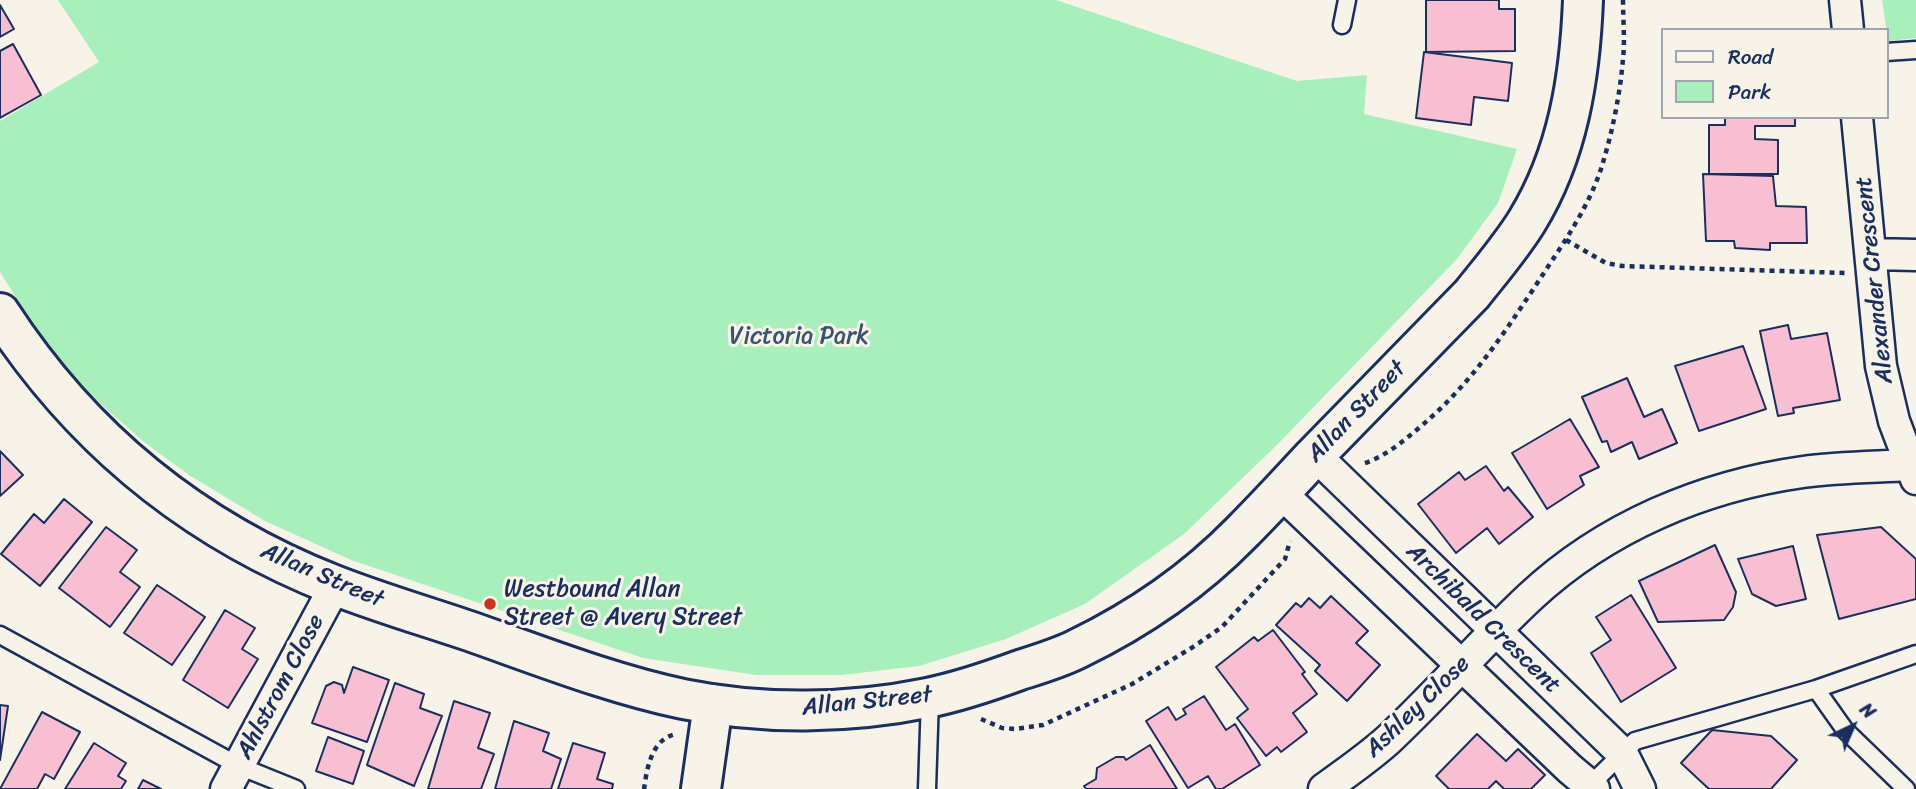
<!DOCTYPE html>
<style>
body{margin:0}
#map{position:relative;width:1916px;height:789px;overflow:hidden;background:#f7f3e8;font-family:Sriracha,sans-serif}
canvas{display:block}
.legend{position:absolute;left:1661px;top:28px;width:228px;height:91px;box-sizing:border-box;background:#f7f3e8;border:2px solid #9fa5b1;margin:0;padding:9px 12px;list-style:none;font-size:21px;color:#1b2f5e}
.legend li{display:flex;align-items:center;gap:14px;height:35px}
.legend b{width:35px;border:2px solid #9fa5b1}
.north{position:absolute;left:1818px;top:691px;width:70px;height:70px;-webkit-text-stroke:5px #f7f3e8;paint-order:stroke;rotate:44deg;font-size:19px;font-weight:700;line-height:28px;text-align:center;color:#1b2f5e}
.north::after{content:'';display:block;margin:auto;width:24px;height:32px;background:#1b2f5e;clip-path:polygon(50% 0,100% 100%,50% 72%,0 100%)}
</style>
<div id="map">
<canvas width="1916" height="789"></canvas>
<ul class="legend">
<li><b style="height:9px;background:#f7f3e8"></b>Road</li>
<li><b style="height:19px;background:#a9efbc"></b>Park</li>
</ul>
<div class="north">N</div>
</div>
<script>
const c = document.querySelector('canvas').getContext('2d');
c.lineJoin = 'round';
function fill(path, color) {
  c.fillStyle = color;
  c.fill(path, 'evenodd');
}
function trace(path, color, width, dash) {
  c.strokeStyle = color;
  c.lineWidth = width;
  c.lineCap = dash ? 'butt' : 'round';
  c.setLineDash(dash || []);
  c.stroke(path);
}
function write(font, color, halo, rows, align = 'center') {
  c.font = font + ' Sriracha,sans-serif';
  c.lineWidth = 6;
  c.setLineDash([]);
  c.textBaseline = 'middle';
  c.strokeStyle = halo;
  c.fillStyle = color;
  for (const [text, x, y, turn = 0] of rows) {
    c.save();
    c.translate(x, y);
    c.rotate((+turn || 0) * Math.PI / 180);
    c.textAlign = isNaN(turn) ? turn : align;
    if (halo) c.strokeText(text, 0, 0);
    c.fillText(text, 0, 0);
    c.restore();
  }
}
fill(new Path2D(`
 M 58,0 L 1056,0 L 1297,81 L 1367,75 L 1364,114 L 1517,149 L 1498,203 L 1457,259 L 1276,446 L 1184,534 L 1085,604 L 1006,639 L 919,666 L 842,675 L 756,675 L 643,658 L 351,560 L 265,521 L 189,475 L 144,442 L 93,397 L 47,346 L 0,272 L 0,121 L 99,62 Z
 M 1882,0 L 1916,0 L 1916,38 L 1888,41 Z`), '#a9efbc');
const building = new Path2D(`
 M 1426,0 L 1499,0 L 1499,9 L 1515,9 L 1515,51 L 1426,52 Z
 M 0,5 L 14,29 L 0,37 Z
 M 13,44 L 41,95 L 0,118 L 0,51 Z
 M 1424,52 L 1512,63 L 1508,101 L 1474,97 L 1471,125 L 1416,118 Z
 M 1725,117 L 1795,117 L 1795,126 L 1755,126 L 1755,139 L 1778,140 L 1778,174 L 1709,174 L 1709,125 L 1725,125 Z
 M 1703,174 L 1773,176 L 1776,206 L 1806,207 L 1807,243 L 1770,243 L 1770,250 L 1735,248 L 1734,241 L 1706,241 Z
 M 1788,325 L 1791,339 L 1827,333 L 1840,400 L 1793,408 L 1794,413 L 1778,416 L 1760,331 Z
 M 1743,346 L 1766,409 L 1699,431 L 1675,366 Z
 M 1627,378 L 1644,417 L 1662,409 L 1677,443 L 1639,459 L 1632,442 L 1611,452 L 1607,441 L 1602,442 L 1582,397 Z
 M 1570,419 L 1599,467 L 1580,476 L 1584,485 L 1547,509 L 1512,453 Z
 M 0,451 L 23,475 L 0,496 Z
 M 1486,466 L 1504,491 L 1508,487 L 1533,517 L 1499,544 L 1487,528 L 1456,553 L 1418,504 L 1459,472 L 1465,480 Z
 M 64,499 L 92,522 L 40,586 L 1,554 L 34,514 L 44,523 Z
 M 106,527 L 137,550 L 120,572 L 140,587 L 110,627 L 59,588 Z
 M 1881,527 L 1916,559 L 1916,599 L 1839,619 L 1817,535 Z
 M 1715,545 L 1736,592 L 1733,607 L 1724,620 L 1658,622 L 1639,581 Z
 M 1793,546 L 1806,599 L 1776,606 L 1752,594 L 1738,559 Z
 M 157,585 L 205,617 L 172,665 L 124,633 Z
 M 1631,595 L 1676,668 L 1621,702 L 1591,653 L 1611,640 L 1596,617 Z
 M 1331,596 L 1368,631 L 1356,643 L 1380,665 L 1347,701 L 1315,671 L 1320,665 L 1276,625 L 1296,603 L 1301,607 L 1309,598 L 1320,608 Z
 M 225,610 L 255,628 L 242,649 L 258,659 L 228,708 L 183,680 Z
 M 1273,630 L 1305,672 L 1302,674 L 1317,694 L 1293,713 L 1307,732 L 1281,752 L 1277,747 L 1266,756 L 1237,718 L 1248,709 L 1216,667 L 1254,637 L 1258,641 Z
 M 353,667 L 389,680 L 367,742 L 312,723 L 326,686 L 334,682 L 342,685 L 344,693 Z
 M 395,683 L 424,694 L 420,708 L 442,716 L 414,786 L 367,765 Z
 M 1204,696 L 1226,730 L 1235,724 L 1260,765 L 1222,789 L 1216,789 L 1208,776 L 1188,788 L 1146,721 L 1168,707 L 1176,720 L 1186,714 L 1183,709 Z
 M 454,701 L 490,713 L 478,748 L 494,754 L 481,789 L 428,789 Z
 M 0,705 L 8,706 L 0,760 Z
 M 42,712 L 80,732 L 54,779 L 45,774 L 37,789 L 0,789 Z
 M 514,721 L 549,733 L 543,751 L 561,759 L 551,789 L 495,789 Z
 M 1712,730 L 1771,736 L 1797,760 L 1771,789 L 1709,789 L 1681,763 Z
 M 1477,734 L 1506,761 L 1518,749 L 1545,775 L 1531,789 L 1504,789 L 1496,781 L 1488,789 L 1449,789 L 1436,776 Z
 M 328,737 L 364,751 L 353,784 L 316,771 Z
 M 94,743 L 126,763 L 118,776 L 126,781 L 121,789 L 65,789 Z
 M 573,743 L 605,753 L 597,779 L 613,784 L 612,789 L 558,789 Z
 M 1150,745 L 1177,789 L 1086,789 L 1084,786 L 1096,779 L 1097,768 L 1116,757 L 1124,757 L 1126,760 Z
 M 143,780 L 161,789 L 138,789 Z`);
fill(building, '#f8bed2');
trace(building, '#1b2f5e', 2);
const service = new Path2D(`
 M 1342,25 L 1347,0
 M 1886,52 L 1916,50
 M 0,635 L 239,766 L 296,789
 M 1816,689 L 1845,730 L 1906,789
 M 927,789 L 930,698
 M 1586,789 L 1635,741 L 1816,689 L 1916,654`);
const minor = new Path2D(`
 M 1845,0 L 1848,30
 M 1857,117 L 1881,366 L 1894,421 L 1916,479
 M 1872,254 L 1916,255
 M 1315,455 L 1622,753 L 1640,789
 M 1280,492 L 1570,769 L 1594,789
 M 226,789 L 335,586
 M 1324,789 C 1346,773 1368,758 1388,740 C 1437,694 1481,643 1530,597 C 1605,527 1703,486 1803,472 C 1837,467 1874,467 1909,465`);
const tertiary = new Path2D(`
 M 0,313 C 82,439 194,530 334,585 C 380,603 428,617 475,633 C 543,657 612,684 683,699 C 762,715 849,714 927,698 C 958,692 990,681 1020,670 C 1039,664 1059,658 1077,649 C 1137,620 1194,581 1241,533 C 1265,509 1289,483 1313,457 C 1366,403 1419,348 1472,294 C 1491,270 1511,247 1527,221 C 1568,154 1580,77 1583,0
 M 701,789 L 713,704`);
trace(service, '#1b2f5e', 21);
trace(minor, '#1b2f5e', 35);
trace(tertiary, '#1b2f5e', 44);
trace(new Path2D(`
 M 1566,240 L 1606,263 L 1622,266 L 1845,273
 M 1365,463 C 1383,457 1400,444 1414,432 C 1467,389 1499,341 1536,285 C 1560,248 1587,211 1601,169 C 1612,134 1620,95 1623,59 C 1625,40 1623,19 1623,0
 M 981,719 L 1002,728 L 1015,729 L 1043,725 L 1132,684 L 1193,647 L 1222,627 L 1285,559 L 1290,541
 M 644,789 C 647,769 651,739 676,734`), '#1b2f5e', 4.5, [5, 5]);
trace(service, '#f7f3e8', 16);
trace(minor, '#f7f3e8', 30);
trace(tertiary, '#f7f3e8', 38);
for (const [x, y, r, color] of [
 [490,604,7,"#c8321e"]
]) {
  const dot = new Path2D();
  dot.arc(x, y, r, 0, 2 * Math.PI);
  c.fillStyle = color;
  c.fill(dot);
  trace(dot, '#f7f3e8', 2.5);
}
write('24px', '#1b2f5e', '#f7f3e8', [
 ["Alexander Crescent",1875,280,-96],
 ["Allan Street",1357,412,-46],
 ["Allan Street",322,576,23],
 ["Archibald Crescent",1483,619,44],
 ["Ahlstrom Close",281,687,-62],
 ["Allan Street",867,702,-6],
 ["Ashley Close",1418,707,-44]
]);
write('24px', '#375571', '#f7f3e8', [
 ["Victoria Park",799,337]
]);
write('24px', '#1b2f5e', '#f7f3e8', [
 ["Westbound Allan",504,590],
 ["Street @ Avery Street",504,618]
], 'left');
</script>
